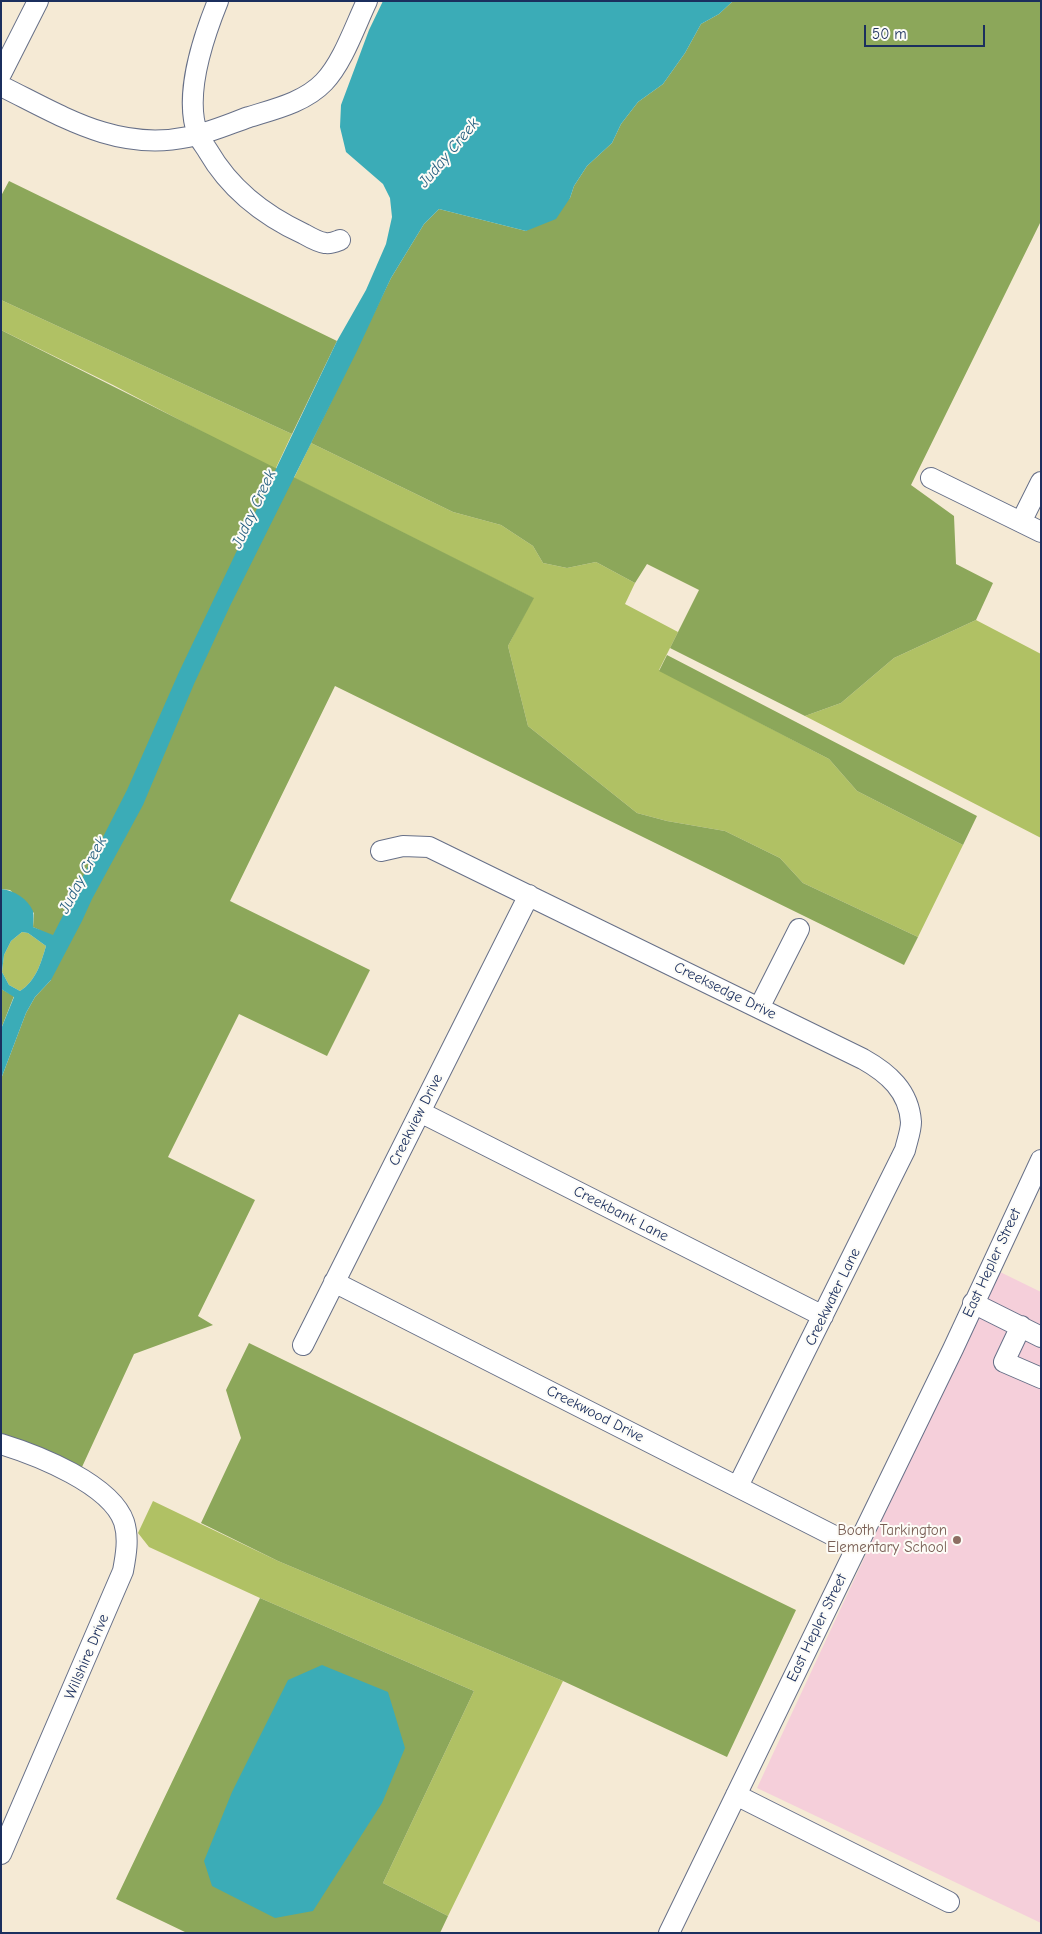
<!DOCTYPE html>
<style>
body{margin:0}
#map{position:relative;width:1042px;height:1934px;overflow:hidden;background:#f5ead5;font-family:"Comic Neue",sans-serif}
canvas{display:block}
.frame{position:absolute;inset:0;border:2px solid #1b2f5e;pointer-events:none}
.scale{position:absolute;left:864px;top:25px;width:121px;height:22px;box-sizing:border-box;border:2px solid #1b2f5e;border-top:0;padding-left:6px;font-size:15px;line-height:18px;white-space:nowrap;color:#1b2f5e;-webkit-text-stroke:4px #fdfcf7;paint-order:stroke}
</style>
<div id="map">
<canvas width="1042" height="1934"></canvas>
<div class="frame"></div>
<div class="scale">50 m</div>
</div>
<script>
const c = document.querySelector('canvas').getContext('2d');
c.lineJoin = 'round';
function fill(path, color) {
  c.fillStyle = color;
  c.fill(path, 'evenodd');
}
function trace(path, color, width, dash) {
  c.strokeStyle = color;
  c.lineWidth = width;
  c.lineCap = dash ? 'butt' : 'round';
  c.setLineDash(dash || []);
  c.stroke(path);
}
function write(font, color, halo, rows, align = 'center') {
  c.font = font + ' "Comic Neue",sans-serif';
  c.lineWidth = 4;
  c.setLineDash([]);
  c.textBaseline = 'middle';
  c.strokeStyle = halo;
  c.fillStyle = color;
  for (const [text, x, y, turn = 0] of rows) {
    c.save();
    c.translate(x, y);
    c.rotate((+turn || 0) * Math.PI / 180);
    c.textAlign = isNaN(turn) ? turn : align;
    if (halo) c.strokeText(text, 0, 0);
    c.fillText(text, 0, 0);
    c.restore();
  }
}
fill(new Path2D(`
 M 998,1271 L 1041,1292 L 1041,1923 L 757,1788 Z`), '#f5cfda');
fill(new Path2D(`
 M 1,300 L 292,434 L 275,470 L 113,385 L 1,330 Z
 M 311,443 L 453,512 L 501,525 L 533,546 L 543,563 L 567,568 L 596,562 L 635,583 L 625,604 L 678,632 L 659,670 L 829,759 L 857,791 L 963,845 L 918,937 L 803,883 L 780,858 L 725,831 L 667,821 L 637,813 L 528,726 L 508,646 L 533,598 L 294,478 Z
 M 976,620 L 1041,654 L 1041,838 L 805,716 L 841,703 L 894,658 Z
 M 22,932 L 28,933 L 46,946 C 41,963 36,981 20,991 L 9,985 L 2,972 L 4,955 L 11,941 Z
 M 153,1501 L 278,1561 L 563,1681 L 448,1916 L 383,1883 L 474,1691 L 260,1598 L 149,1547 L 138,1533 Z`), '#b0c164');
fill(new Path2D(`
 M 733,1 L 1041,1 L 1041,221 L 911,485 L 954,516 L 956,564 L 993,583 L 976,620 L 894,658 L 841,703 L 805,716 L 670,648 L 699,590 L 647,564 L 635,583 L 596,562 L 567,568 L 543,563 L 533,546 L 501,525 L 453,512 L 311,443 L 391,278 L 424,224 L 439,209 L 526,231 L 570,198 L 574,186 L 587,166 L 612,143 L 621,124 L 638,102 L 663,84 L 685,53 L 701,24 L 719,14 Z
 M 9,181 L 337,341 L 292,434 L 1,300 L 1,196 Z
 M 1,330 L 534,598 L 508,646 L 528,726 L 637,813 L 667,821 L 725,831 L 780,858 L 803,883 L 918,937 L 904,965 L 335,686 L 230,901 L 370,970 L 327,1056 L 239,1014 L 168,1157 L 255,1200 L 198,1316 L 213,1325 L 134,1354 L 82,1467 L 1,1433 L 1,1079 L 26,1013 L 35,997 L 51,980 L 52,936 L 33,927 L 34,913 L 10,890 L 1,889 Z
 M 667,655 L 977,816 L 963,845 L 857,791 L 829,759 L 659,671 Z
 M 1,989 L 14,996 L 1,1029 Z
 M 249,1343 L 796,1610 L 727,1757 L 563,1681 L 278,1561 L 201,1523 L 241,1438 L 226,1390 Z
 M 260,1598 L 474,1691 L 383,1883 L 448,1916 L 440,1933 L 187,1933 L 116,1899 Z`), '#8ca75a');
fill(new Path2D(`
 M 383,1 L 733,1 L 719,14 L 701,24 L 685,53 L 663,84 L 638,102 L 621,124 L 612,143 L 587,166 L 574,186 L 570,198 L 556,219 L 526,231 L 439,209 L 424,224 L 391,278 L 357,351 L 230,606 L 194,684 L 143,805 L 92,899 L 82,921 L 51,980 L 35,997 L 26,1013 L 1,1079 L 1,1029 L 14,997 L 1,989 L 1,889 C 14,890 28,899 33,911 C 34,916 33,922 33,927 L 53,935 L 127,790 L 179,672 L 337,341 L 366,290 L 386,244 L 392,217 L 390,198 L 383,184 L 346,152 L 340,127 L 341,105 L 369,30 ZM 22,932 L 28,933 L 46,946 C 41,963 36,981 20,991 L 9,985 L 2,972 L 4,955 L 11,941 Z
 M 322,1665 L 388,1692 L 405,1748 L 382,1803 L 313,1911 L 275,1918 L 212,1886 L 204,1861 L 232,1792 L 288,1680 Z`), '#3bacb7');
const minor = new Path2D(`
 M 218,1 C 203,38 183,96 198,135 C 200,140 205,146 208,151 C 230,189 265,216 304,234 C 311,238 318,242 325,243 C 331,244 335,242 340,240
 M 1,74 L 38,1
 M 1,86 C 62,116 117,152 188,137 C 209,133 229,124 249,117 C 275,109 305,102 324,82 C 343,62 355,26 367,1
 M 931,478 L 1041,532
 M 1021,522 L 1041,482
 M 381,851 L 403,846 L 429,847 L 863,1059 C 888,1073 909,1091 911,1122 C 911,1131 907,1141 905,1150 L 738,1486
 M 759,1008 L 799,929
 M 420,1112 L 823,1316
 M 334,1282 L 856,1547
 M 973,1303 L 1041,1337
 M 1021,1326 L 1004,1362 L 1041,1378
 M 303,1345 L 529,895
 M 1,1444 C 37,1455 111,1484 124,1522 C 129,1538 126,1555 123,1571 L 1,1854
 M 736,1795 L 949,1902
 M 669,1933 L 953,1349 L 1041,1160`);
trace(minor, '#677088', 22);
trace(minor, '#fff', 20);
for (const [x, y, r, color] of [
 [957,1540,5,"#8d6e63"]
]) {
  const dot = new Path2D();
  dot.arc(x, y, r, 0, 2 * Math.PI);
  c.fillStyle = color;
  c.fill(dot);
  trace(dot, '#fdfcf7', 2);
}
write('15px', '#1b2f5e', '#fdfcf7', [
 ["Creeksedge Drive",725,991,26],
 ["Creekview Drive",416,1120,-63],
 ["Creekbank Lane",621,1214,27],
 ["East Hepler Street",992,1263,-65],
 ["Creekwater Lane",833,1297,-64],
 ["Creekwood Drive",595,1414,27],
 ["East Hepler Street",817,1628,-64],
 ["Willshire Drive",87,1657,-67]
]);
write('15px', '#785e54', '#fdfcf7', [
 ["Booth Tarkington",947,1531],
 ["Elementary School",947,1548]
], 'right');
write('italic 16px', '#286182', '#fdfcf7', [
 ["Juday Creek",449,153,-50],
 ["Juday Creek",254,509,-65],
 ["Juday Creek",83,875,-62]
]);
</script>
